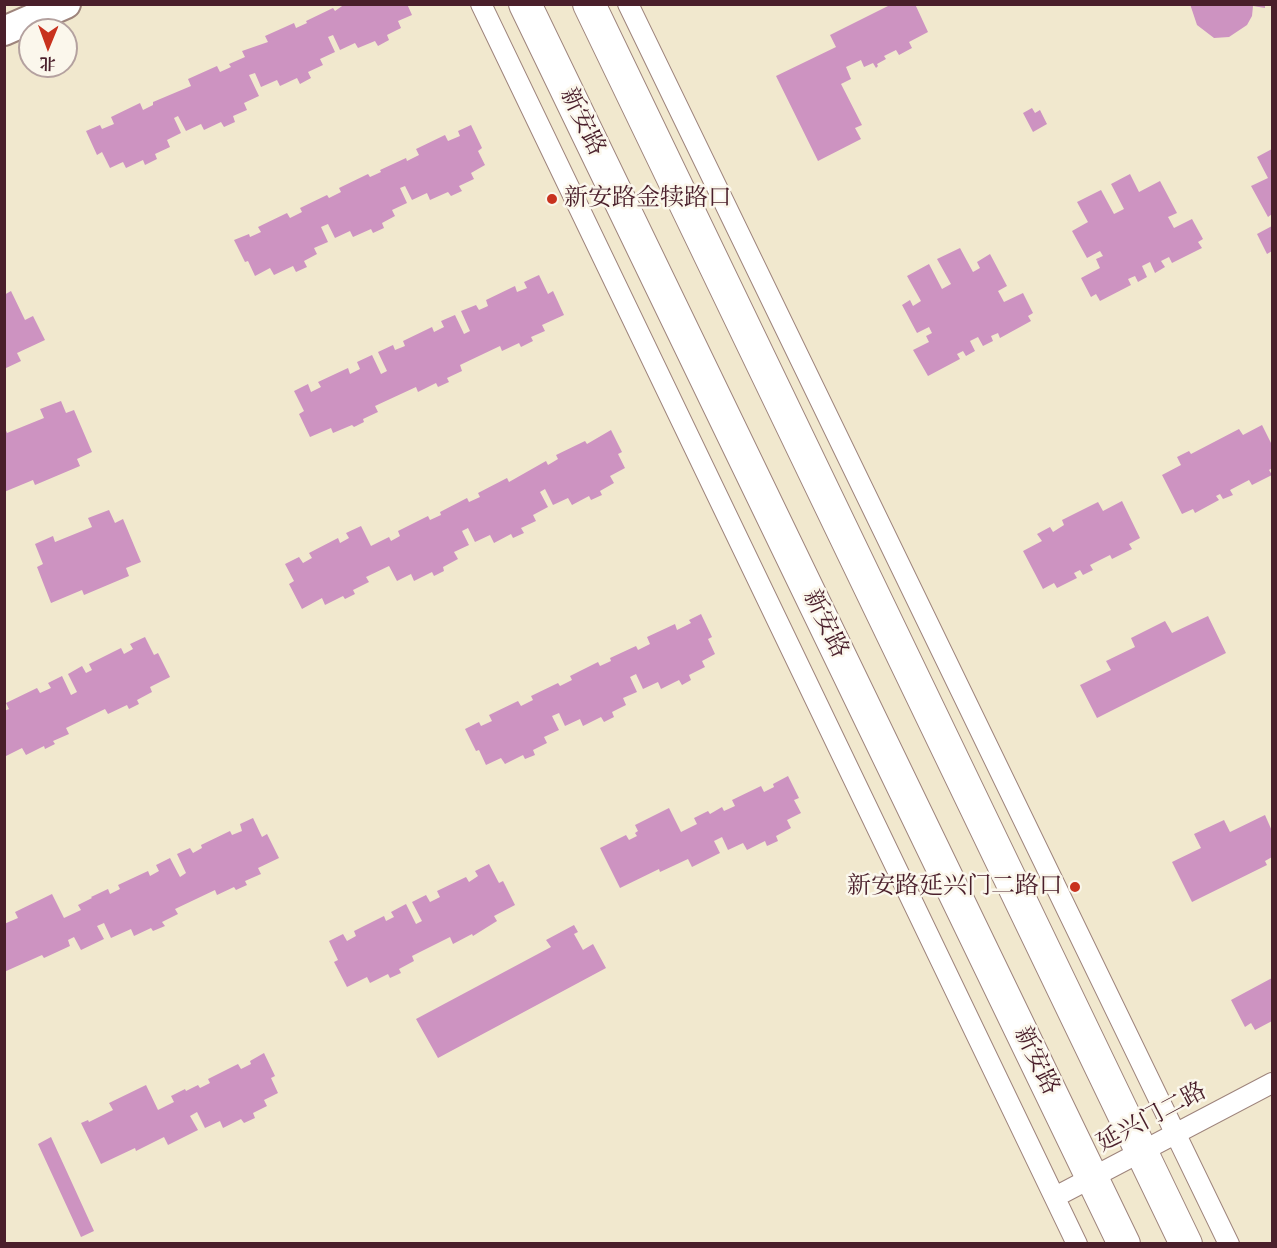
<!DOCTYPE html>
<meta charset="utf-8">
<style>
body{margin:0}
#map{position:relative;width:1277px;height:1248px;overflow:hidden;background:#f1e8ce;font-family:"Gentium Book Plus","Noto Serif SC",serif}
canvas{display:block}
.frame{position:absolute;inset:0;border:6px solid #4a1f2b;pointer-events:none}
.north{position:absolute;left:18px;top:18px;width:60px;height:60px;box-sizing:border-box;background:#fbf7ec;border:2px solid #b4a19f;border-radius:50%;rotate:181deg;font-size:16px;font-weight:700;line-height:24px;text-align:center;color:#4a1f2b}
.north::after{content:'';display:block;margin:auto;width:21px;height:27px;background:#c8321e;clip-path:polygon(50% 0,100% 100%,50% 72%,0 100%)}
</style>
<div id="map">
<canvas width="1277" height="1248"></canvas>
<div class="frame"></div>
<div class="north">北</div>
</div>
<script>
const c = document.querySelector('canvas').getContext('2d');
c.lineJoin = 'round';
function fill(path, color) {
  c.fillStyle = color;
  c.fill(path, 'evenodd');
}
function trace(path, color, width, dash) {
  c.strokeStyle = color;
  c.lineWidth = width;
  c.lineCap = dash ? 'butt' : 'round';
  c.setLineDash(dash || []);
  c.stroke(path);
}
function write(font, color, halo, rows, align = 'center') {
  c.font = font + ' "Gentium Book Plus","Noto Serif SC",serif';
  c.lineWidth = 5;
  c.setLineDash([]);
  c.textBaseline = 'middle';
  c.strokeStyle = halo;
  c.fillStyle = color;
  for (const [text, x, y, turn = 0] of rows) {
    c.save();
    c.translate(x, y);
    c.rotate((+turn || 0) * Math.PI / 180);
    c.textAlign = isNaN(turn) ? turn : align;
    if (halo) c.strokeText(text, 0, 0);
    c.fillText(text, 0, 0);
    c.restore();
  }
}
fill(new Path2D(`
 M 345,4 L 407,4 L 412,15 L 398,21 L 401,28 L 387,35 L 389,40 L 378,46 L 375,41 L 358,48 L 355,43 L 340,50 L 333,35 L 328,37 L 335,52 L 320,59 L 323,65 L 308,72 L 311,78 L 300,84 L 297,78 L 280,86 L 277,80 L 261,87 L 255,73 L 249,75 L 259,96 L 244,103 L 247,110 L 233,116 L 235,122 L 224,127 L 221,122 L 204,130 L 201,124 L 186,131 L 178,116 L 174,118 L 181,133 L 167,140 L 170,147 L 155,154 L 157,159 L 145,165 L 143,160 L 126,168 L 123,162 L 110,168 L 102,152 L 97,155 L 86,131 L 100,125 L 102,129 L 114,124 L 111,117 L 140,103 L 143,110 L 153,105 L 153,102 L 191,86 L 188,79 L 217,66 L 220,72 L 231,67 L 229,64 L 245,57 L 242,51 L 268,42 L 265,36 L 294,23 L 296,28 L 307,23 L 306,21 L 333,8 L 335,11 Z
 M 892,4 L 915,4 L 928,32 L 909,42 L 912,48 L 899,55 L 896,50 L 884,56 L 886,59 L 877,64 L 878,66 L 876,68 L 873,63 L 864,67 L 861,60 L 846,67 L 851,79 L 841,84 L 862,125 L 855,128 L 861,139 L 818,161 L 776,76 L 836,47 L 830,35 Z
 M 1190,4 L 1265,4 L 1265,8 L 1253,6 L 1252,16 L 1247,25 L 1229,37 L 1214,38 L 1197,25 Z
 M 1032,108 L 1035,113 L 1040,110 L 1047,124 L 1033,132 L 1023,113 Z
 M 471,125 L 482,148 L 478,151 L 485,165 L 471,173 L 474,179 L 459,186 L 462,191 L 451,196 L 448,192 L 430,200 L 427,193 L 412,200 L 405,186 L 400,188 L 407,203 L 392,210 L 395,216 L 382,223 L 384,228 L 373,233 L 371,229 L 353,237 L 350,231 L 335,238 L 328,224 L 321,227 L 328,242 L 314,248 L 317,254 L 304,261 L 307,267 L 296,272 L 293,266 L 274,275 L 270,268 L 255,276 L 248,261 L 245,262 L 234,240 L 249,234 L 250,237 L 261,232 L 258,227 L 287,213 L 290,218 L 302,212 L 300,208 L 327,195 L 329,198 L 341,192 L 339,188 L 368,174 L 370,177 L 381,172 L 380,170 L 406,158 L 407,161 L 419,155 L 416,149 L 445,135 L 448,141 L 460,136 L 458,131 Z
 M 1272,149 L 1272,214 L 1268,217 L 1251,186 L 1268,178 L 1257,157 Z
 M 1130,174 L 1139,192 L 1160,181 L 1177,213 L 1168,217 L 1174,228 L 1192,219 L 1203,239 L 1198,242 L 1202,248 L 1172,263 L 1169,257 L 1161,261 L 1165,267 L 1155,273 L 1150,262 L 1142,266 L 1147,277 L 1138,282 L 1135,276 L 1128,279 L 1131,285 L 1100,301 L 1096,294 L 1091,297 L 1081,278 L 1100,268 L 1096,259 L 1103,256 L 1100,251 L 1087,258 L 1072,231 L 1088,222 L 1077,202 L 1101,190 L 1114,214 L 1124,209 L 1111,184 Z
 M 1272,226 L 1272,251 L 1267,254 L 1257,234 Z
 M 960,248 L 973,272 L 980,268 L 977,262 L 990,254 L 1007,286 L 998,291 L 1004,302 L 1023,293 L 1033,313 L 1028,316 L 1031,321 L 1000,338 L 998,333 L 991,336 L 993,341 L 983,346 L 978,337 L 970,341 L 975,351 L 966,356 L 963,351 L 957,354 L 960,359 L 928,376 L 913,350 L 929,342 L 926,336 L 932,333 L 929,327 L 917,333 L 902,305 L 910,300 L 913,306 L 921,301 L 907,276 L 929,264 L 942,289 L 951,284 L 937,259 Z
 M 539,275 L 548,294 L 553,291 L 564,315 L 542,325 L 545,331 L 531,337 L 533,341 L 521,347 L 519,343 L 502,351 L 500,346 L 460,365 L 462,371 L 447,378 L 449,382 L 438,387 L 436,383 L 418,392 L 416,387 L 375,406 L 378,412 L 363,419 L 364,422 L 354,427 L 352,425 L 333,433 L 331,428 L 310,437 L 299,414 L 304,411 L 294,391 L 308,384 L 311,392 L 321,387 L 318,382 L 348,368 L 350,374 L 360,369 L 357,362 L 372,355 L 381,374 L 387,371 L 378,352 L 393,345 L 395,350 L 405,346 L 403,341 L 432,327 L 434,332 L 444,327 L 441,321 L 455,315 L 464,334 L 470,331 L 461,311 L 476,305 L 479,310 L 488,306 L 486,300 L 515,286 L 517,292 L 527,288 L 524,282 Z
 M 11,291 L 25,320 L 33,316 L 45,340 L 17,353 L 21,361 L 4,369 L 4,295 Z
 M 61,401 L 66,413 L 74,410 L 92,452 L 77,459 L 80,466 L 35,485 L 33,480 L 4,492 L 4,426 L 7,433 L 44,418 L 40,409 Z
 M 1262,425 L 1272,445 L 1272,468 L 1269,470 L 1272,475 L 1252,485 L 1249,480 L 1230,490 L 1233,495 L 1223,499 L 1220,494 L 1216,496 L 1219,500 L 1195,513 L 1193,509 L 1182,514 L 1162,475 L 1181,465 L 1177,457 L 1189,451 L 1191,454 L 1239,429 L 1243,435 Z
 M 611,430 L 622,452 L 618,454 L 625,468 L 610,476 L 614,483 L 600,491 L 602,495 L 591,500 L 589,496 L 572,505 L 568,498 L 553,505 L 545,489 L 540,492 L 548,507 L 533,515 L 536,521 L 521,528 L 524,533 L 513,538 L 511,534 L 494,543 L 490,535 L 475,542 L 468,528 L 462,531 L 469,545 L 454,552 L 458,559 L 443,567 L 444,571 L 434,576 L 432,572 L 414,581 L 411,574 L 397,581 L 389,566 L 366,577 L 369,582 L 353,590 L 355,594 L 345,599 L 343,596 L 325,605 L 322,598 L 302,609 L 289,584 L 294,581 L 285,564 L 299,557 L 303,563 L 312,558 L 309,553 L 338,538 L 340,543 L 349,538 L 346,533 L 361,526 L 371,546 L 389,537 L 391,541 L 400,536 L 398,531 L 428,516 L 430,520 L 441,515 L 440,512 L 467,498 L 469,502 L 480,497 L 478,493 L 507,478 L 509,482 L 546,461 L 548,465 L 558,459 L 556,455 L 585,441 L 587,444 Z
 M 1122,501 L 1140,538 L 1129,544 L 1132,549 L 1112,559 L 1110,555 L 1090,565 L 1093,570 L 1083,575 L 1080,570 L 1074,573 L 1077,578 L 1057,588 L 1054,583 L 1043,589 L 1023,551 L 1042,541 L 1037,534 L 1050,527 L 1053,532 L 1064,525 L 1062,520 L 1098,502 L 1103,511 Z
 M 109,510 L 115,523 L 123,519 L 141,562 L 126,568 L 129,576 L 84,595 L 82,590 L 51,603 L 37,567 L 43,564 L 35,544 L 53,536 L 55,542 L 92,527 L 88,518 Z
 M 701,614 L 712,637 L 708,639 L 715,654 L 702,661 L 705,667 L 689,675 L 691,680 L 682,685 L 679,680 L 661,689 L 658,682 L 643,689 L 636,674 L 630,677 L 637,692 L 623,698 L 626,705 L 612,712 L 614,717 L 604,722 L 601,717 L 583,726 L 580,719 L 565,726 L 559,713 L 552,716 L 559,730 L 544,737 L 547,743 L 533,750 L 535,755 L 525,759 L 523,755 L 505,764 L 501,758 L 486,765 L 479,750 L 476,751 L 465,729 L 479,722 L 481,726 L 492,721 L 489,715 L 518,701 L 521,706 L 533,700 L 531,696 L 558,683 L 560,686 L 572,680 L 570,676 L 598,662 L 600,666 L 611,661 L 610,658 L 636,646 L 638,650 L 650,644 L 647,637 L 675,624 L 677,630 L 691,623 L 689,620 Z
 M 1208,616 L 1226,653 L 1097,718 L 1080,685 L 1111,670 L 1106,661 L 1135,647 L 1131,638 L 1165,621 L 1172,633 Z
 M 145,637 L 154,655 L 158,653 L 170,677 L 150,687 L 152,692 L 137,700 L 139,704 L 129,709 L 127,705 L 108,714 L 105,709 L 66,728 L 69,734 L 53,741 L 55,744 L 45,749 L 44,746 L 26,755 L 22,748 L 4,757 L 4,711 L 9,709 L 6,703 L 37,688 L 40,693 L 51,688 L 48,683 L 62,676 L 71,695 L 77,692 L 68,674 L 82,666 L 86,673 L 92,670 L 89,664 L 121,648 L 124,654 L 133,649 L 130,644 Z
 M 788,776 L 799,798 L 794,800 L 801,813 L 787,820 L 791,828 L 776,836 L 778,841 L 767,846 L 765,841 L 747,850 L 743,843 L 728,850 L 722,837 L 714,841 L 720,853 L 692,867 L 688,859 L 660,872 L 659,869 L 620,888 L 600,848 L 626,835 L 629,840 L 637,836 L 635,833 L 638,831 L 635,825 L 669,808 L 681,832 L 697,824 L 694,818 L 708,811 L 710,814 L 722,807 L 724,811 L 735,806 L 732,800 L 761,786 L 764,792 L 774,787 L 773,784 Z
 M 1265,815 L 1272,831 L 1272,857 L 1265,861 L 1267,865 L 1192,902 L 1172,862 L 1201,848 L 1194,834 L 1224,820 L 1230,832 Z
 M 253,818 L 262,837 L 267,834 L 279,858 L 258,868 L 261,874 L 245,881 L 247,885 L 236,890 L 234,887 L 217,895 L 215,890 L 175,909 L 178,914 L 162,922 L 165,926 L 153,931 L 151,928 L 134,936 L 131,929 L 111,938 L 104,923 L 97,926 L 104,939 L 81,950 L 74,937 L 68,940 L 70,946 L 44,958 L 42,955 L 4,972 L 4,924 L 18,918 L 15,912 L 52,894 L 64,918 L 81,910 L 78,905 L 92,898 L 91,897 L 108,889 L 110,894 L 120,889 L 118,885 L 148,871 L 150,876 L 159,871 L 156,865 L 170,858 L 180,877 L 186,873 L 177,854 L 190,848 L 193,853 L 202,848 L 201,845 L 230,831 L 232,835 L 242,831 L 240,824 Z
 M 489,864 L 499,883 L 503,881 L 515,905 L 494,916 L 497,921 L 473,936 L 472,934 L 453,944 L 450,937 L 412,956 L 414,961 L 399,969 L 401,973 L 390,978 L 388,974 L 370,983 L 367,977 L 347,987 L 334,962 L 338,960 L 329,941 L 343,934 L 347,941 L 356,936 L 354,931 L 384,916 L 386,921 L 394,917 L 391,912 L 406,904 L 416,924 L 422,921 L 412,902 L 426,895 L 430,902 L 440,897 L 437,891 L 466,877 L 469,882 L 478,876 L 475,871 Z
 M 574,925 L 578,932 L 574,934 L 583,950 L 593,944 L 606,968 L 438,1058 L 416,1019 L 551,947 L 546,940 Z
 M 1272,978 L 1272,1021 L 1255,1030 L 1251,1023 L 1245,1027 L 1231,1000 Z
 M 264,1053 L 275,1076 L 271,1078 L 278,1093 L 264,1100 L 267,1106 L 253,1113 L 255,1118 L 244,1123 L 241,1119 L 223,1128 L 220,1121 L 205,1128 L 197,1112 L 190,1116 L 198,1130 L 168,1145 L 164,1137 L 136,1151 L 135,1148 L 101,1164 L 81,1123 L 88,1120 L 89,1122 L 113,1110 L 109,1103 L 146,1085 L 158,1110 L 174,1102 L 171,1096 L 185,1089 L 186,1091 L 198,1085 L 200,1088 L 210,1083 L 208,1079 L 238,1064 L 241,1069 L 251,1064 L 250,1061 Z
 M 51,1137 L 94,1231 L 81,1237 L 38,1144 Z`), '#cd93c1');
const street = new Path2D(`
 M 481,4 L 1077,1244
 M 628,4 L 1229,1244
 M 1055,1197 L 1272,1083`);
const secondary = new Path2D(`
 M 4,31 L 66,4`);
const primary = new Path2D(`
 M 525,4 L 1124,1244
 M 589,4 L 1186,1244`);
trace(street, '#9e847c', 22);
trace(secondary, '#9e847c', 32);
trace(primary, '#9e847c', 34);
trace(street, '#fff', 20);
trace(secondary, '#fff', 28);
trace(primary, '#fff', 32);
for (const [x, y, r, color] of [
 [552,199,6,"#c8321e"],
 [1075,887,6,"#c8321e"]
]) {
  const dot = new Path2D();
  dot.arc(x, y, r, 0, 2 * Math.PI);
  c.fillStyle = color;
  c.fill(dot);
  trace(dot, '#fbf7ec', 2);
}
write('24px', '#4a1f2b', '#fbf7ec', [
 ["新安路",582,122,64],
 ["新安路",825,624,64],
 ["新安路",1036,1061,64],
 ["延兴门二路",1152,1118,-28]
]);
write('24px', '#4a1f2b', '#fbf7ec', [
 ["新安路金犊路口",564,199],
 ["新安路延兴门二路口",1063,887,"right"]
], 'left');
</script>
